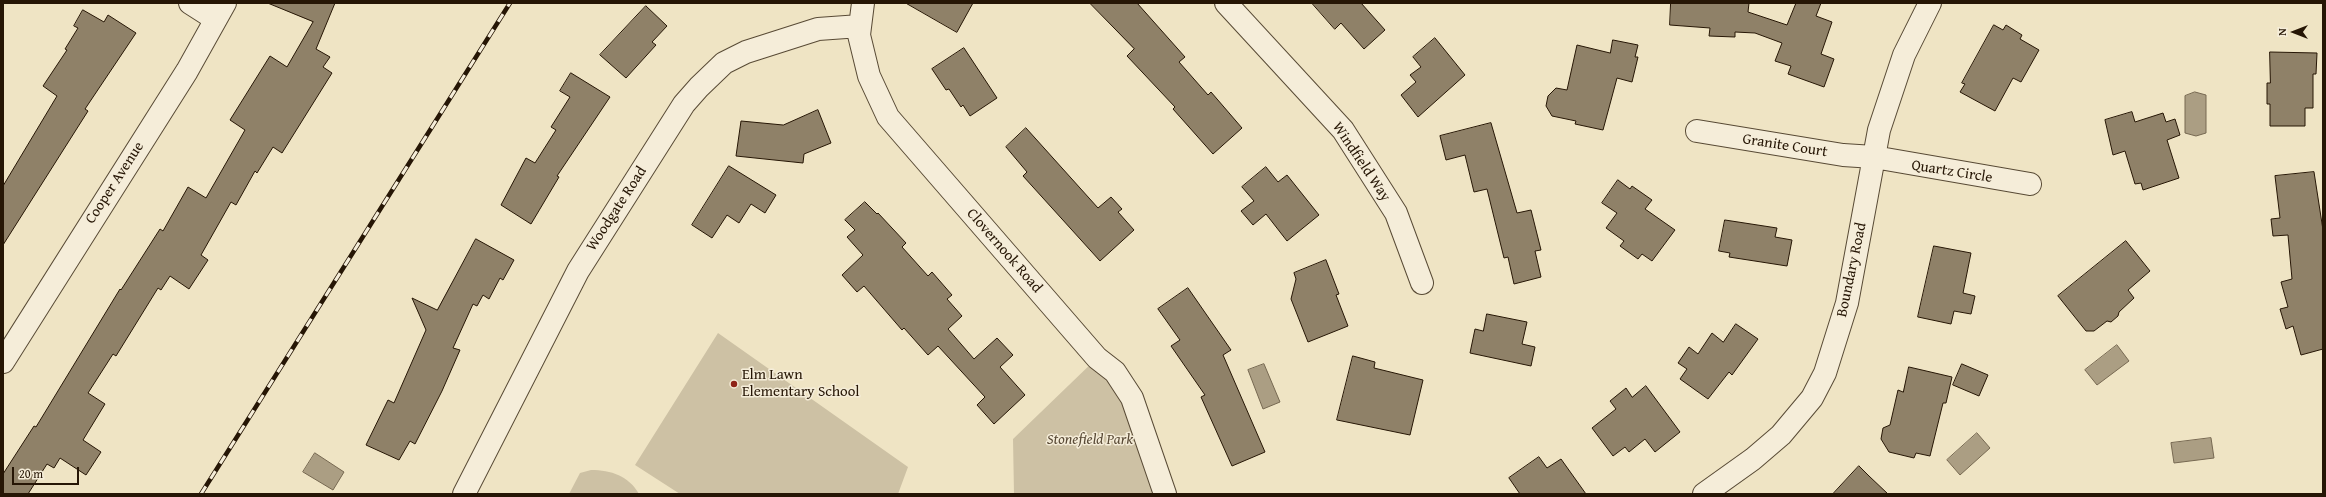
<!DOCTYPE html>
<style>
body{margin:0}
#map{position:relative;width:2326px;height:497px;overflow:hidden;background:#efe4c4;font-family:"Gentium Book Plus",serif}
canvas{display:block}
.frame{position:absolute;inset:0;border:4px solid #261605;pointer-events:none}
.north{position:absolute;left:2274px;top:12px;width:40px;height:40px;-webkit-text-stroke:3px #f5edd9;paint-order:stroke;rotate:270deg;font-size:11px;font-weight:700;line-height:16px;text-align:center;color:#261605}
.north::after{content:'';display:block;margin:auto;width:14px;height:18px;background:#261605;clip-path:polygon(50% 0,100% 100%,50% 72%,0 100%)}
.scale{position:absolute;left:12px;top:467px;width:67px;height:18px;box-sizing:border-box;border:2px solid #261605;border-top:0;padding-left:5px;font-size:12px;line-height:14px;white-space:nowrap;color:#261605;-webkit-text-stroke:3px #f5edd9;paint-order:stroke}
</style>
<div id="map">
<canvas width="2326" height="497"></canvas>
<div class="frame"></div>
<div class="north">N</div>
<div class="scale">20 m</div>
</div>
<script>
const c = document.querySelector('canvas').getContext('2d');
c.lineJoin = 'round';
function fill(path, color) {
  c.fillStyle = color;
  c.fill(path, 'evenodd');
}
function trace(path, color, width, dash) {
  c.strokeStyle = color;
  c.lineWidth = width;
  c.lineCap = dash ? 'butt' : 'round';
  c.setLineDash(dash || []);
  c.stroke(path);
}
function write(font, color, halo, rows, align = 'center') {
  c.font = font + ' "Gentium Book Plus",serif';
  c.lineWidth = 3;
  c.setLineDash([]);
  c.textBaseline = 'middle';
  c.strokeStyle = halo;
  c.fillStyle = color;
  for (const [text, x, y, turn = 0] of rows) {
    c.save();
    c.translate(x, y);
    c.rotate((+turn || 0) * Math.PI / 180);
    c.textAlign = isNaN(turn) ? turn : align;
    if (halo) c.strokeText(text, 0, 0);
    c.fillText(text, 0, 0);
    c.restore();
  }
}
fill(new Path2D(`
 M 718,333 L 908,467 L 898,494 L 680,494 L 635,465 Z
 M 1097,358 L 1115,372 L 1165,494 L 1014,494 L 1013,439 Z
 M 591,470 C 611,470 629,476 639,494 L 569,494 L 580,473 Z`), '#cdc1a4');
const water = new Path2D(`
 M 2195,92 L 2206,95 L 2206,133 L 2196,136 L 2185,133 L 2185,96 Z
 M 2117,345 L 2129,361 L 2097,385 L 2085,370 Z
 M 1264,364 L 1280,402 L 1263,409 L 1248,370 Z
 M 1977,433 L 1990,448 L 1960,475 L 1947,460 Z
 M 2211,438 L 2214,458 L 2174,463 L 2171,443 Z
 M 315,453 L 344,472 L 333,490 L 303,472 Z`);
fill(water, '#ab9e83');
trace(water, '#766851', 1);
const building = new Path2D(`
 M 268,3 L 335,3 L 316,49 L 330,57 L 323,67 L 332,73 L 282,153 L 273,147 L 257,173 L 255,171 L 236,205 L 231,202 L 201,255 L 208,260 L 189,289 L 170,276 L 161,290 L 158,288 L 116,356 L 113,354 L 88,393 L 105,404 L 83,440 L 101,452 L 86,475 L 60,458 L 54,468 L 47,464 L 28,494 L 3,494 L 3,474 L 34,426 L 36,427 L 120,289 L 121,290 L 160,229 L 163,231 L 188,187 L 206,198 L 245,130 L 230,120 L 270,56 L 287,67 L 313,22 Z
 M 906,3 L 973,3 L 957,32 Z
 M 1090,3 L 1137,3 L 1185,57 L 1179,62 L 1208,95 L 1211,92 L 1242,128 L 1213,154 L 1173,109 L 1175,107 L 1127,56 L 1134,49 Z
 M 1312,3 L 1361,3 L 1385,30 L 1364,49 L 1341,23 L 1335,29 Z
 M 1671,3 L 1749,3 L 1748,12 L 1787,25 L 1796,3 L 1821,3 L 1816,16 L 1832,22 L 1821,54 L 1834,59 L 1824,87 L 1788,74 L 1791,66 L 1775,61 L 1782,43 L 1755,33 L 1735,32 L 1735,37 L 1709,36 L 1710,28 L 1670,25 Z
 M 646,6 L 667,26 L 652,42 L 656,45 L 626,78 L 600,55 Z
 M 83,10 L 104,22 L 108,15 L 136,33 L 85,109 L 88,111 L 3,245 L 3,186 L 57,96 L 43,86 L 67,50 L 65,49 L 78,28 L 74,26 Z
 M 1994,25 L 2003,30 L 2006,25 L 2022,35 L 2020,39 L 2039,50 L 2021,82 L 2013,78 L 1995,111 L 1960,92 L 1965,84 L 1962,83 Z
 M 1435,38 L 1465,75 L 1418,117 L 1401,95 L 1416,82 L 1410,75 L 1421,67 L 1413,57 Z
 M 1613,40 L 1638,45 L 1635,57 L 1638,57 L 1632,82 L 1617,78 L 1603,130 L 1575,124 L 1576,121 L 1552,116 L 1546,106 L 1548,96 L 1556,88 L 1567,90 L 1577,45 L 1610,53 Z
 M 964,48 L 997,98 L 970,116 L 963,105 L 961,107 L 949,89 L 946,90 L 932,69 Z
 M 2270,52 L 2317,53 L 2316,74 L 2313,74 L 2313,108 L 2305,108 L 2305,126 L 2270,126 L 2270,104 L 2267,104 L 2267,83 L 2270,83 Z
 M 571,73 L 610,97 L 557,176 L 559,177 L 531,224 L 501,205 L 526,158 L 535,163 L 556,130 L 551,127 L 570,97 L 560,91 Z
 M 818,110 L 831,143 L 804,154 L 803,163 L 736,156 L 741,121 L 783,125 Z
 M 2132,112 L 2135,122 L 2163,113 L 2166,122 L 2175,119 L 2180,135 L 2167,140 L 2179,178 L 2143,190 L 2141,183 L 2135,184 L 2125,151 L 2113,155 L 2105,120 Z
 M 1491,123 L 1517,213 L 1531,210 L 1541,250 L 1535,251 L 1541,277 L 1514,284 L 1508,257 L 1504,258 L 1487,189 L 1474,192 L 1465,155 L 1446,160 L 1440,136 Z
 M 1026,128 L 1098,208 L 1111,197 L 1122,209 L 1118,212 L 1134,230 L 1100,261 L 1023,176 L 1027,172 L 1006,147 Z
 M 729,166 L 776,195 L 765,213 L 751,204 L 739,223 L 727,215 L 712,238 L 692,225 Z
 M 1266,167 L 1278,182 L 1287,175 L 1319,215 L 1287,241 L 1266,214 L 1253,225 L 1241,211 L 1254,201 L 1242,187 Z
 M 2314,172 L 2323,230 L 2323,349 L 2301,355 L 2293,326 L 2286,329 L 2280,309 L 2288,307 L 2281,282 L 2292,279 L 2288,235 L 2273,236 L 2271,219 L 2280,218 L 2275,176 Z
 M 1618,180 L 1630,189 L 1632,186 L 1652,200 L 1645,209 L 1675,230 L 1652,261 L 1642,254 L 1638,259 L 1620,246 L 1624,241 L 1606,228 L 1617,213 L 1602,203 Z
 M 865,202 L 877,214 L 878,213 L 906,243 L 902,247 L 928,276 L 932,272 L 952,295 L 947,299 L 962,316 L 948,329 L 974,359 L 997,338 L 1013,355 L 1000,367 L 1025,395 L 994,424 L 977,405 L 985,397 L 938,346 L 928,355 L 904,328 L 902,330 L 864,286 L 857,292 L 842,275 L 863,255 L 847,237 L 855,230 L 845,220 Z
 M 1725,220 L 1777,228 L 1775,237 L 1792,240 L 1787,266 L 1729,257 L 1730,253 L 1719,251 Z
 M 476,239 L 514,260 L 503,280 L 500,278 L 489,299 L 483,295 L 477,306 L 473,304 L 453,348 L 460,350 L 442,391 L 415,444 L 410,441 L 399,460 L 366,445 L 388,400 L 394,403 L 426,330 L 412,298 L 437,310 Z
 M 2126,241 L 2150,271 L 2128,290 L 2134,298 L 2119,312 L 2118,316 L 2111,322 L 2107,321 L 2094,331 L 2086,331 L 2058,296 Z
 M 1934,246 L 1971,253 L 1963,293 L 1975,296 L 1971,314 L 1954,311 L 1951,324 L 1918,317 Z
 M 1326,260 L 1339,294 L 1336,295 L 1348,326 L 1308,342 L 1291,299 L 1296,279 L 1294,273 Z
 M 1188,288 L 1231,350 L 1223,355 L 1265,452 L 1232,466 L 1201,397 L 1205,395 L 1171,346 L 1180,340 L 1158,309 Z
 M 1487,314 L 1527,322 L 1522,344 L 1535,347 L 1531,366 L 1470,353 L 1475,329 L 1483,331 Z
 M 1736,324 L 1758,339 L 1732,375 L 1729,372 L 1708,399 L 1680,379 L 1687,369 L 1678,363 L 1689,347 L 1698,354 L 1712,333 L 1723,342 Z
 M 1353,356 L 1375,362 L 1374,368 L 1423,380 L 1410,435 L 1337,420 Z
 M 1962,364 L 1988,375 L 1979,396 L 1953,385 Z
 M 1909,367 L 1952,377 L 1946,403 L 1943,403 L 1930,456 L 1916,453 L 1914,458 L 1889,452 L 1881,439 L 1883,428 L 1890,425 L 1898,390 L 1903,392 Z
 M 1646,386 L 1680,432 L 1655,452 L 1645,439 L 1629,452 L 1625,447 L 1613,456 L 1592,428 L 1616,409 L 1610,401 L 1626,388 L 1632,397 Z
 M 1539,457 L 1547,468 L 1561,459 L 1586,494 L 1520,494 L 1509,478 Z
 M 1859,466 L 1869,476 L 1888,494 L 1833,494 Z`);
fill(building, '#8f8168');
trace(building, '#261605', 1);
const minor = new Path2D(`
 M 190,3 L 215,19
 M 863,3 L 859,35 L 869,76 L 888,117 L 1097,358 L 1115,372 L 1132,398 L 1165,494
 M 1226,3 L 1343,130 L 1396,213 L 1422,283
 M 1697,131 L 1843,155 L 1874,157 L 2030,184
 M 3,362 L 187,71 L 225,3
 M 464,494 L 578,271 L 684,104 L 699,87 L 724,63 L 746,52 L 818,29 L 860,26
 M 1704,494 L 1753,459 L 1781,435 L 1812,398 L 1825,373 L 1847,303 L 1879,130 L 1904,55 L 1930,3`);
trace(minor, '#584a35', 24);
trace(minor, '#f5edd9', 22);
const rail = new Path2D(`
 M 201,494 L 510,3`);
trace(rail, '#261605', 4.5);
trace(rail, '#f5edd9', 3, [9]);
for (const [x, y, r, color] of [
 [734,384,4,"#8f2418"]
]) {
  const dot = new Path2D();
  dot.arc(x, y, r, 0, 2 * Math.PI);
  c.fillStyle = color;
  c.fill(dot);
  trace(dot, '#f5edd9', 1.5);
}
write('15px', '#261605', '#f5edd9', [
 ["Granite Court",1785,146,9],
 ["Windfield Way",1361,162,56],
 ["Quartz Circle",1952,172,9],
 ["Cooper Avenue",115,183,-57],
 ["Woodgate Road",617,209,-57],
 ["Clovernook Road",1004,251,49],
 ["Boundary Road",1852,270,-78]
]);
write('15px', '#261605', '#f5edd9', [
 ["Elm Lawn",742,375],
 ["Elementary School",742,392]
], 'left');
write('italic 15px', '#584935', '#f5edd9', [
 ["Stonefield Park",1090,440]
]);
</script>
